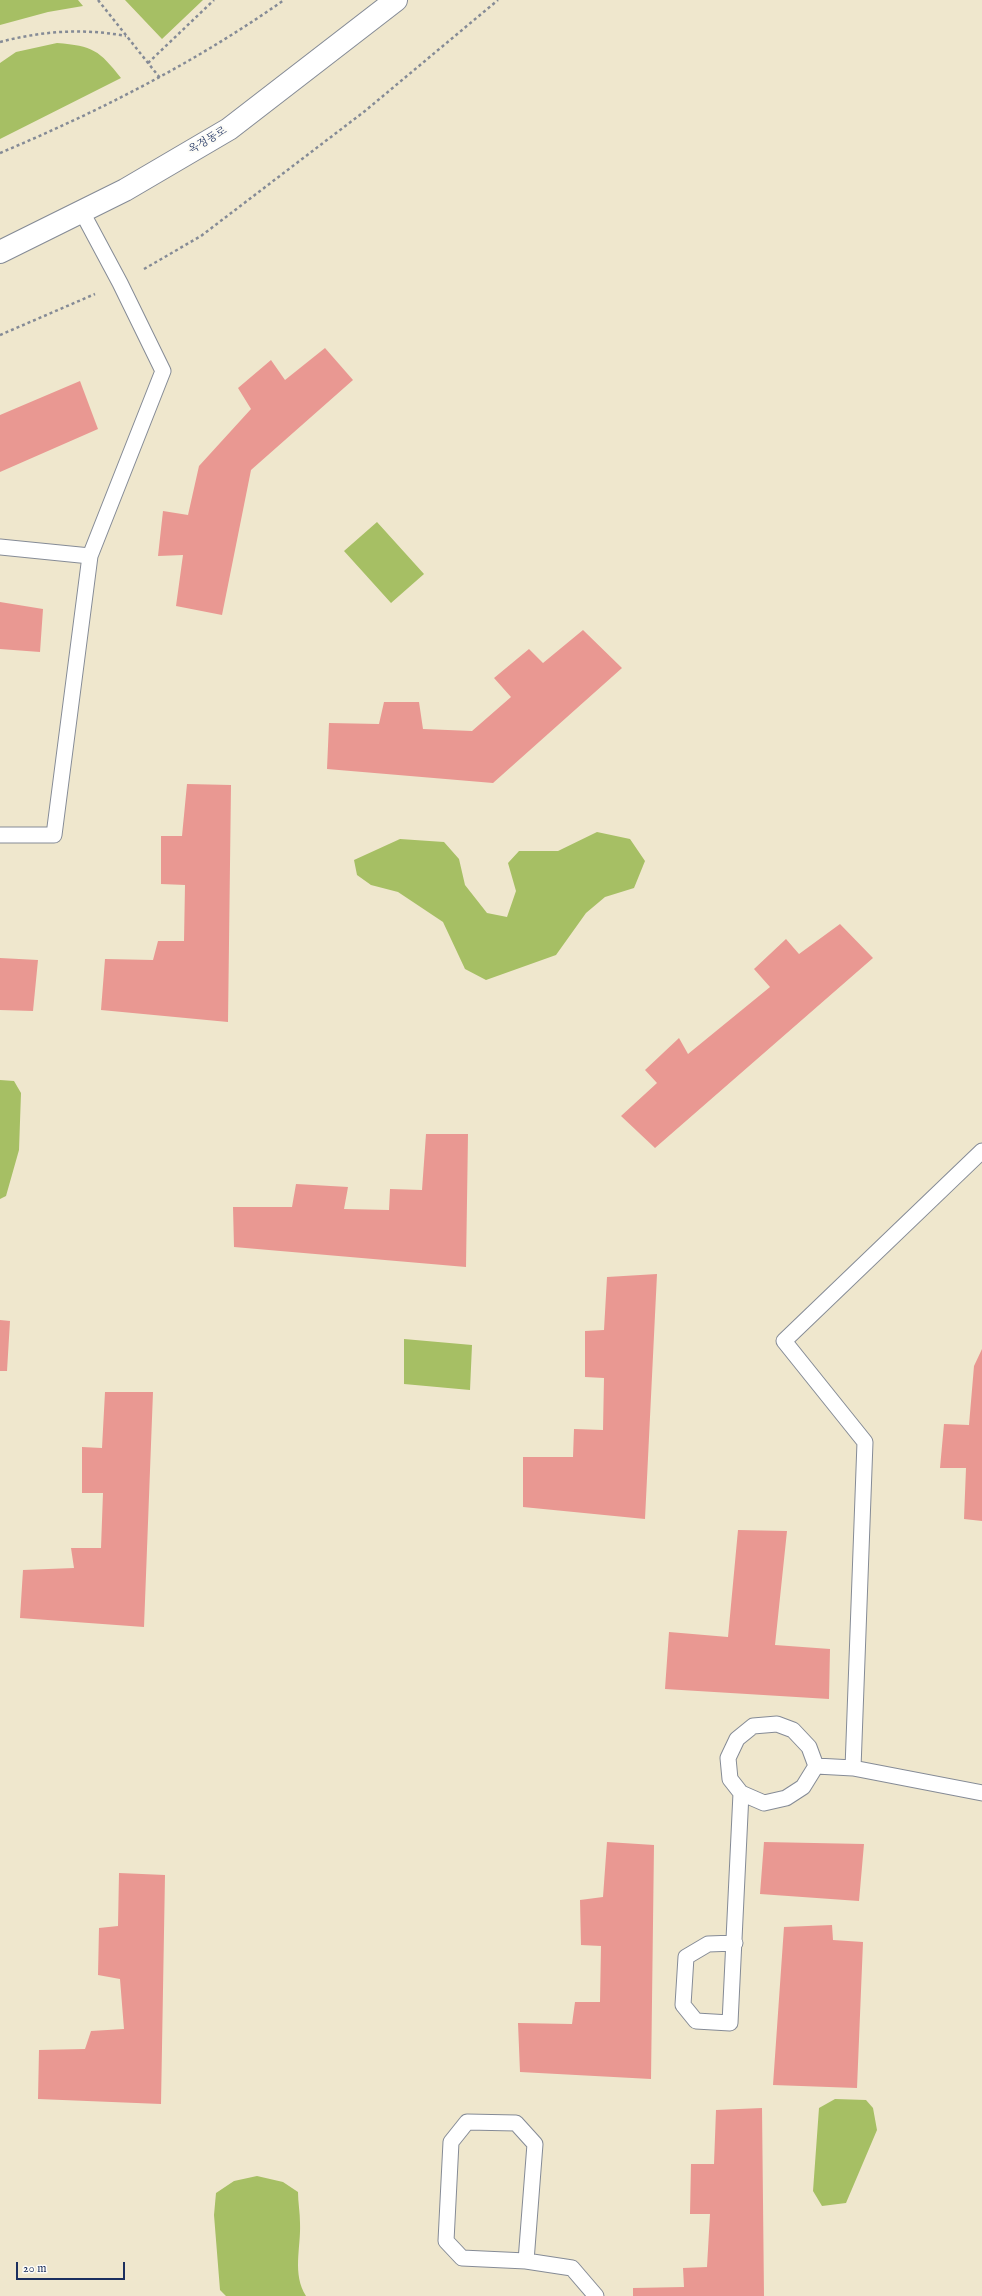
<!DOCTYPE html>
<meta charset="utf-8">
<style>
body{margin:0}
#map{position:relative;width:982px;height:2296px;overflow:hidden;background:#efe7cd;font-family:"IM FELL English",serif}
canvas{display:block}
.scale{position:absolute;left:16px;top:2262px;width:109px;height:18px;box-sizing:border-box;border:2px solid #1b2f5e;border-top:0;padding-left:5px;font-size:12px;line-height:14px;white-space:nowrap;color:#1b2f5e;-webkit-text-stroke:3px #fdfcf7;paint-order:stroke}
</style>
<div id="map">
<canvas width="982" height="2296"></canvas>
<div class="scale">20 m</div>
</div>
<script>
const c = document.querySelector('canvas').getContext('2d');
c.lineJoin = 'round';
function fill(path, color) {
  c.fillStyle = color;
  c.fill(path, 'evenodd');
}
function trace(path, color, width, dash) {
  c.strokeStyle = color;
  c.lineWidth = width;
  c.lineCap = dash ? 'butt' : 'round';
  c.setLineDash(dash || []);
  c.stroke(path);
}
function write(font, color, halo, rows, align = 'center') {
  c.font = font + ' "IM FELL English","Noto Serif KR",serif';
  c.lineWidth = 4;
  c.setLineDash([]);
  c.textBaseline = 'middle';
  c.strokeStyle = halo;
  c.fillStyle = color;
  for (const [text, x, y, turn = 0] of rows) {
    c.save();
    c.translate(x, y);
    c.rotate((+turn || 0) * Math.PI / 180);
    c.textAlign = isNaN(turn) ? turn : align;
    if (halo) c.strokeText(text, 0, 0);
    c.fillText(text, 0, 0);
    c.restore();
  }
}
fill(new Path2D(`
 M 0,0 L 78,0 L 83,6 L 48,12 L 0,25 Z
 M 125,0 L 203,0 L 162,39 Z
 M 57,43 C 93,46 99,50 121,78 L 0,139 L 0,63 L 16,52 Z
 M 377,522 L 424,574 L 391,603 L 344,551 Z
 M 597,832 L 630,839 L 645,861 L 634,888 L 605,897 L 586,913 L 556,955 L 486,980 L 465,969 L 443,922 L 398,892 L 371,885 L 357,875 L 354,860 L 400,839 L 444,842 L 459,859 L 465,885 L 487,913 L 507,917 L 516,891 L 508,863 L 519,851 L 558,851 Z
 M 0,1080 L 14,1081 L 21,1093 L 19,1150 L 6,1196 L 0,1199 Z
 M 404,1339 L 472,1345 L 470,1390 L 404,1384 Z
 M 835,2099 L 866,2100 L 873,2108 L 877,2130 L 846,2203 L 822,2206 L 813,2191 L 819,2108 Z
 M 257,2176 L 283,2182 L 298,2192 C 298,2202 300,2213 300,2223 C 301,2248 292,2274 306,2296 L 226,2296 L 220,2290 L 214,2215 L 216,2193 L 234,2181 Z`), '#a6bf64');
fill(new Path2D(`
 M 325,348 L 353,380 L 251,470 L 222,615 L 176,606 L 183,555 L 158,556 L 163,511 L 188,515 L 199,466 L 251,409 L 238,388 L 271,360 L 285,380 Z
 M 80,381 L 98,429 L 0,472 L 0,415 Z
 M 0,602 L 43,609 L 40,652 L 0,649 Z
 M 583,630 L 622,668 L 493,783 L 327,769 L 329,723 L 379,724 L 384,702 L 419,702 L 423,729 L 472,731 L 511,697 L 494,678 L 529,649 L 543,663 Z
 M 187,784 L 231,785 L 228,1022 L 101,1010 L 105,959 L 153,960 L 158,941 L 184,941 L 185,885 L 161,884 L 161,836 L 182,836 Z
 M 840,924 L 873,958 L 655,1148 L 621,1116 L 657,1083 L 645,1070 L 679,1038 L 688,1054 L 770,987 L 754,969 L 786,939 L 799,954 Z
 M 0,958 L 38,960 L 33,1011 L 0,1010 Z
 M 426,1134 L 468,1134 L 466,1267 L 234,1247 L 233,1207 L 292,1207 L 296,1184 L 348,1187 L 344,1209 L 389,1210 L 390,1189 L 422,1190 Z
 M 657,1274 L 645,1519 L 523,1507 L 523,1457 L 573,1457 L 574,1429 L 603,1430 L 604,1378 L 585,1377 L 585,1331 L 604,1330 L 607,1277 Z
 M 0,1320 L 10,1321 L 7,1371 L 0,1371 Z
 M 982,1349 L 982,1521 L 964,1519 L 966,1468 L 940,1468 L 944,1424 L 969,1425 L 974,1366 Z
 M 105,1392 L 153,1392 L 144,1627 L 20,1618 L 23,1570 L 74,1568 L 71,1548 L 101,1548 L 103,1493 L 82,1493 L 82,1447 L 102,1448 Z
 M 738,1530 L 787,1531 L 775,1645 L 830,1649 L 829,1699 L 665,1689 L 669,1632 L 728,1637 Z
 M 607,1842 L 654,1845 L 651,2079 L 520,2072 L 518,2023 L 572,2024 L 575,2002 L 600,2002 L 601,1946 L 581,1945 L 580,1900 L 603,1897 Z
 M 764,1842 L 864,1844 L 859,1901 L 760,1894 Z
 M 119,1873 L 165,1875 L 161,2104 L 38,2099 L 39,2050 L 85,2049 L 91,2031 L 124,2029 L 120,1979 L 98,1975 L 99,1928 L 118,1926 Z
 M 832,1925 L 833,1940 L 863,1942 L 857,2088 L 773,2085 L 784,1927 Z
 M 762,2108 L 764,2296 L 633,2296 L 633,2288 L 684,2287 L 683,2268 L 707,2267 L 710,2214 L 690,2214 L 691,2164 L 714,2164 L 716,2110 Z`), '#e99892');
const service = new Path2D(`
 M 0,547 L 90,556
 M 0,835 L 54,835 L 90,556 L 163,371 L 120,283 L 82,212
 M 982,1151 L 784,1341 L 865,1442 L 853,1768 L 982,1793
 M 816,1766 L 809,1747 L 793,1730 L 777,1724 L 753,1726 L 737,1739 L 728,1758 L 730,1779 L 741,1793 L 764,1803 L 786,1798 L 803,1787 L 816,1766 L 853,1768
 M 735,1943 L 708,1944 L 686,1957 L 683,2005 L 696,2021 L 730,2023 L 741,1793
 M 467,2122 L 516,2123 L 535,2144 L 526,2261 L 462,2258 L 446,2241 L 451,2142 Z
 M 526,2261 L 572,2268 L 596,2296`);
const tertiary = new Path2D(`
 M 0,252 L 125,190 L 229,129 L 396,0`);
trace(service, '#858b96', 17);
trace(tertiary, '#858b96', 24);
trace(new Path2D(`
 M 98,0 L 160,78
 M 0,42 C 42,31 83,28 126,36
 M 148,63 L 214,0
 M 0,153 C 100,111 196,62 284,0
 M 144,269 L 201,236 L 365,111 L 498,0
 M 0,335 L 95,294`), '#858b96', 2.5, [3, 3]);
trace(service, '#fff', 15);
trace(tertiary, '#fff', 22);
write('11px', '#1b2f5e', '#fdfcf7', [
 ["옥정동로",208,141,-31]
]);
</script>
